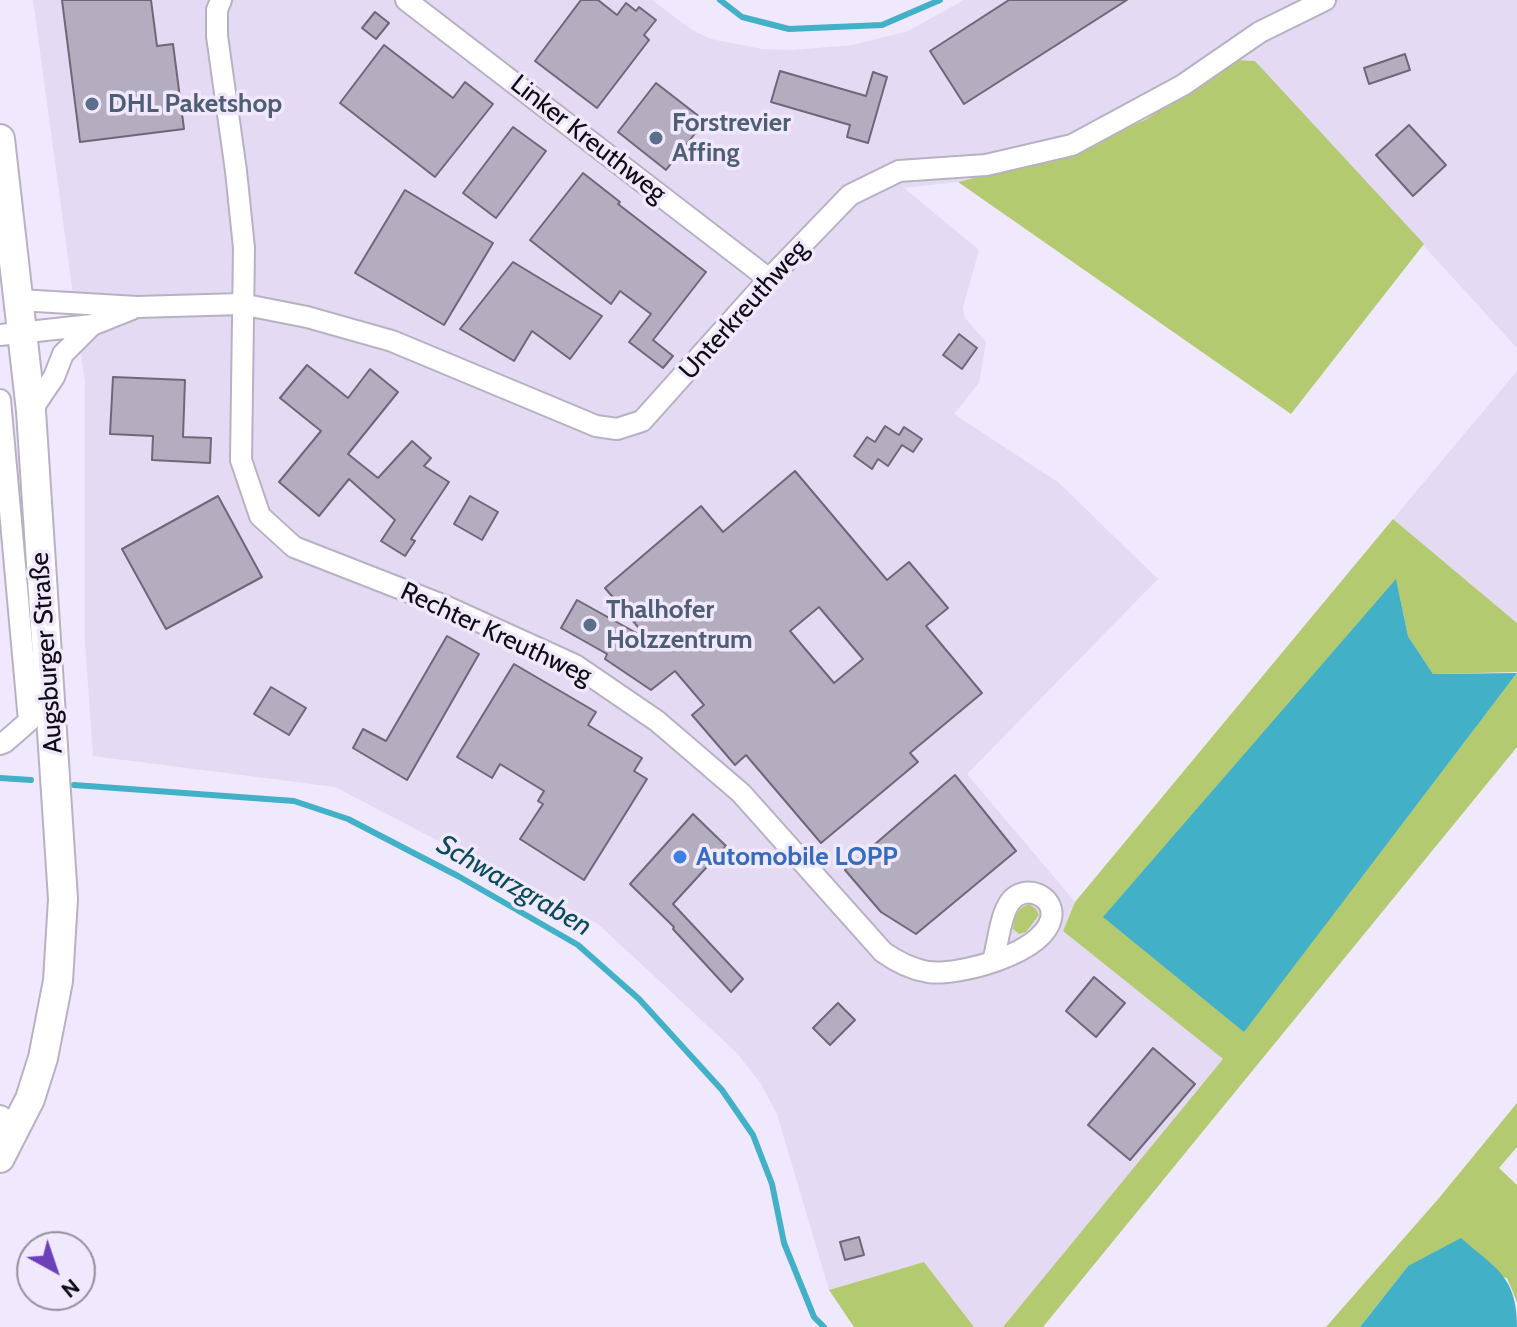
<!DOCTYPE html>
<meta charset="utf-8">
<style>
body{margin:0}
#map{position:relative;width:1517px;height:1327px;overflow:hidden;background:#f0e8fc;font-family:Cabin,sans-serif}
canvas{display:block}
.north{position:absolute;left:16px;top:1231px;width:80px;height:80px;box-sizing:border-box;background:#f0e8fc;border:2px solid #96909e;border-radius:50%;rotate:140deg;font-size:22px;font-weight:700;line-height:32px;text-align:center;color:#0e0c12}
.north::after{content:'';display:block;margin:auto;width:28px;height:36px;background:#6c40b8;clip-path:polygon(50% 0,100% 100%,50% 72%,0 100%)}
</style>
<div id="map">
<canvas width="1517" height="1327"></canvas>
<div class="north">N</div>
</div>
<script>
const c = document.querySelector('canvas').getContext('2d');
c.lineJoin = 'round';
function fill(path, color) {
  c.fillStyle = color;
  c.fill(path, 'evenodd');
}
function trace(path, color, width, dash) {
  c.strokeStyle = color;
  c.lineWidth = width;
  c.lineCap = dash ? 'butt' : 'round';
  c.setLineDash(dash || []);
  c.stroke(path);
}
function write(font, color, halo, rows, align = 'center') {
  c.font = font + ' Cabin,sans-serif';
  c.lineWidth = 7;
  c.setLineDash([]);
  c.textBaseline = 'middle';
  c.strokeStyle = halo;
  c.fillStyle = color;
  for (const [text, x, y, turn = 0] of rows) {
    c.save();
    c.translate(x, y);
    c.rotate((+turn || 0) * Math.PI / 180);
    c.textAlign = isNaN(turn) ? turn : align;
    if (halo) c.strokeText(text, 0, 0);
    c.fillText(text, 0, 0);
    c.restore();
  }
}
fill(new Path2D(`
 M 33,0 L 652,0 L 692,30 L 711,39 L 762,49 L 792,50 L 853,45 L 908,31 L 964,0 L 1517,0 L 1517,348 L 1255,61 L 1238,60 L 1145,120 L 1061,156 L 958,182 L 904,188 L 979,250 L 963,307 L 965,318 L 986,342 L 979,383 L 954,414 L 1059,483 L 1158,579 L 967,774 L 1075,902 L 1063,931 L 1223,1059 L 1003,1327 L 974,1327 L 924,1262 L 829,1290 L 777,1114 L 761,1084 L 737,1053 L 598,924 L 335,787 L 93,756 L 85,643 L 85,383 Z
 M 1517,371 L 1517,623 L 1393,519 Z`), '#e4daf4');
fill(new Path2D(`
 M 1238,60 L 1255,61 L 1424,244 L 1291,414 L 958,182 L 1061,156 L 1145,120 Z
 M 1393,519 L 1517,623 L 1517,672 L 1433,674 L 1408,636 L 1396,580 L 1244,1031 L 1517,673 L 1517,747 L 1043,1327 L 1003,1327 L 1223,1059 L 1063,931 L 1075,902 Z
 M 1029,904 L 1036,909 L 1039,915 L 1026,932 L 1019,934 L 1013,929 C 1014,917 1017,908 1029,904 Z
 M 1517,1103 L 1517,1147 L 1499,1168 L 1517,1185 L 1517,1302 L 1507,1278 L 1408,1266 L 1360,1327 L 1326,1327 L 1439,1198 Z
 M 924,1262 L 974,1327 L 854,1327 L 829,1290 Z`), '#b4ca71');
fill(new Path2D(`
 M 1396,579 L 1408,636 L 1433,674 L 1517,673 L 1244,1032 L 1103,917 Z
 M 1461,1238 C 1496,1269 1517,1276 1517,1327 L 1360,1327 L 1408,1266 Z`), '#42b1c8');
trace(new Path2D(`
 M 720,0 L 742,17 L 789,29 L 882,25 L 940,0
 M 0,778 L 31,780
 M 74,785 L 294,801 L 348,819 L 458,876 L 578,945 L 639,999 L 722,1090 L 753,1135 L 772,1184 L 784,1243 L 814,1317 L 824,1327`), '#42b1c8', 6);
const building = new Path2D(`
 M 62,0 L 151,0 L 157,46 L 173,44 L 184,129 L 80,142 Z
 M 581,0 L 598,0 L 617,15 L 626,3 L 636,11 L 639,7 L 656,20 L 644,35 L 649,40 L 597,108 L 535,61 Z
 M 1009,0 L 1127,0 L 964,104 L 930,51 Z
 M 375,12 L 389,23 L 376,39 L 362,28 Z
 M 384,45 L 453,98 L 465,82 L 493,104 L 435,177 L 340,103 Z
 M 1405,54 L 1410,70 L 1369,84 L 1364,68 Z
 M 780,71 L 866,96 L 873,72 L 887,77 L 868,143 L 847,137 L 850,125 L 771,102 Z
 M 656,83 L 705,121 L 666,170 L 618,132 Z
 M 1409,125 L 1446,165 L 1413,196 L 1376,155 Z
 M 513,127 L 546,151 L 496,218 L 463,193 Z
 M 583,173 L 620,202 L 618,204 L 706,272 L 653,340 L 673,356 L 663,368 L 629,342 L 651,314 L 620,291 L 611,304 L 530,240 Z
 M 405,190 L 493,243 L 444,325 L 355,273 Z
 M 513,262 L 602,316 L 570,359 L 532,331 L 514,361 L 460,329 Z
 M 959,334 L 977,348 L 962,369 L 943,355 Z
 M 307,365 L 348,398 L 370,369 L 398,392 L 348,454 L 378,478 L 412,441 L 431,458 L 424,466 L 449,482 L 411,539 L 415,541 L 405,556 L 381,541 L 395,520 L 349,479 L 319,516 L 279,482 L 321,431 L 280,398 Z
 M 113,377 L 185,380 L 183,437 L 211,438 L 210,463 L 152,460 L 153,436 L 110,434 Z
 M 885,426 L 899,435 L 904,427 L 922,439 L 913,452 L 902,445 L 888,466 L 878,459 L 872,469 L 854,456 L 867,437 L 875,442 Z
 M 795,471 L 887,580 L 909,562 L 948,608 L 926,626 L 982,693 L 910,753 L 918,762 L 821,843 L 746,755 L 735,765 L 692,715 L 704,705 L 675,671 L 651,690 L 605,659 L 607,654 L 561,628 L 577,600 L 649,640 L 605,588 L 701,506 L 723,532 ZM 819,607 L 863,659 L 834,683 L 790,631 Z
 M 218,496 L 262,577 L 166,629 L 122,549 Z
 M 470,496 L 498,512 L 482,540 L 454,524 Z
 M 447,636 L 479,654 L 407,780 L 353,748 L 363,729 L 386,741 Z
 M 514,664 L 596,712 L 588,725 L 642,758 L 634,771 L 647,779 L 584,880 L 520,839 L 543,804 L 538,801 L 544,791 L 500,764 L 492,778 L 457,757 Z
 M 271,687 L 306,708 L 289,735 L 254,714 Z
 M 955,775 L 1016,851 L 916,934 L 881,912 L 845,870 Z
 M 693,814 L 726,846 L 673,904 L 743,979 L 731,992 L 673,929 L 674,927 L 630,884 Z
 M 1094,977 L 1125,1003 L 1096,1037 L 1066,1011 Z
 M 838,1003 L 855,1020 L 830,1045 L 813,1028 Z
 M 1153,1048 L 1195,1084 L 1130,1160 L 1088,1125 Z
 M 859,1237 L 864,1255 L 845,1260 L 840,1242 Z`);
fill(building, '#b3adbf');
trace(building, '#6e6778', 2);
const street = new Path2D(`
 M 221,0 L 217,10 L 217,36 L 236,171 L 244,248 L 241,460 L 260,516 L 294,547 L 445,606 L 575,665 L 657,721 L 741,793 L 883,952 C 897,962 911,969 928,972 C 959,976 1042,954 1051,919 C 1056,895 1024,883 1010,902 C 1000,916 998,944 993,961
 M 406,0 L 769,279
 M 19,300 L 137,307 L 241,304 L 307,317 L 392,341 L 596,426 L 617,429 L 642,421 L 769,279 L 850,195 L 899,171 L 986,165 L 1072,145 L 1183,85 L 1260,32 L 1325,0
 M 0,335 L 92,325 L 132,309
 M 0,400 L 29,721 L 5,742 L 0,744
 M 31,411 L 54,377 L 63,354 L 92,325
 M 0,1116 L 17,1127`);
const secondary = new Path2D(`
 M 0,139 L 31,411 L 63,899 L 58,981 L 43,1058 L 30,1099 L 0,1158`);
trace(street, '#b8b1c3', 24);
trace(secondary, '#b8b1c3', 32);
trace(street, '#fff', 20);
trace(secondary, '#fff', 28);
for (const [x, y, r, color] of [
 [92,104,8,"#5c6f8a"],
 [656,138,8,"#5c6f8a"],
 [590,625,8,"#5c6f8a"],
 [680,857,8,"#3f7fe0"]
]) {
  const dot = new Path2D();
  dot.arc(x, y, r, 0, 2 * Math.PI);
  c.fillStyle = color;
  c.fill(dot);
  trace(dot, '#f0e8fc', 3);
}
write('bold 26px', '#4e5e75', '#f0e8fc', [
 ["DHL Paketshop",108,104],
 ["Forstrevier",672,123],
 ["Affing",672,153],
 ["Thalhofer",606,610],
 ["Holzzentrum",606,640]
], 'left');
write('26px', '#0e0c12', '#f0e8fc', [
 ["Linker Kreuthweg",588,139,38],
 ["Unterkreuthweg",744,310,-48],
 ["Rechter Kreuthweg",496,634,25],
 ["Augsburger Straße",47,653,-94]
]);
write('bold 26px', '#366cbe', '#f0e8fc', [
 ["Automobile LOPP",696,857]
], 'left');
write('italic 28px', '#094b58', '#f0e8fc', [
 ["Schwarzgraben",514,886,30]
]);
</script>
